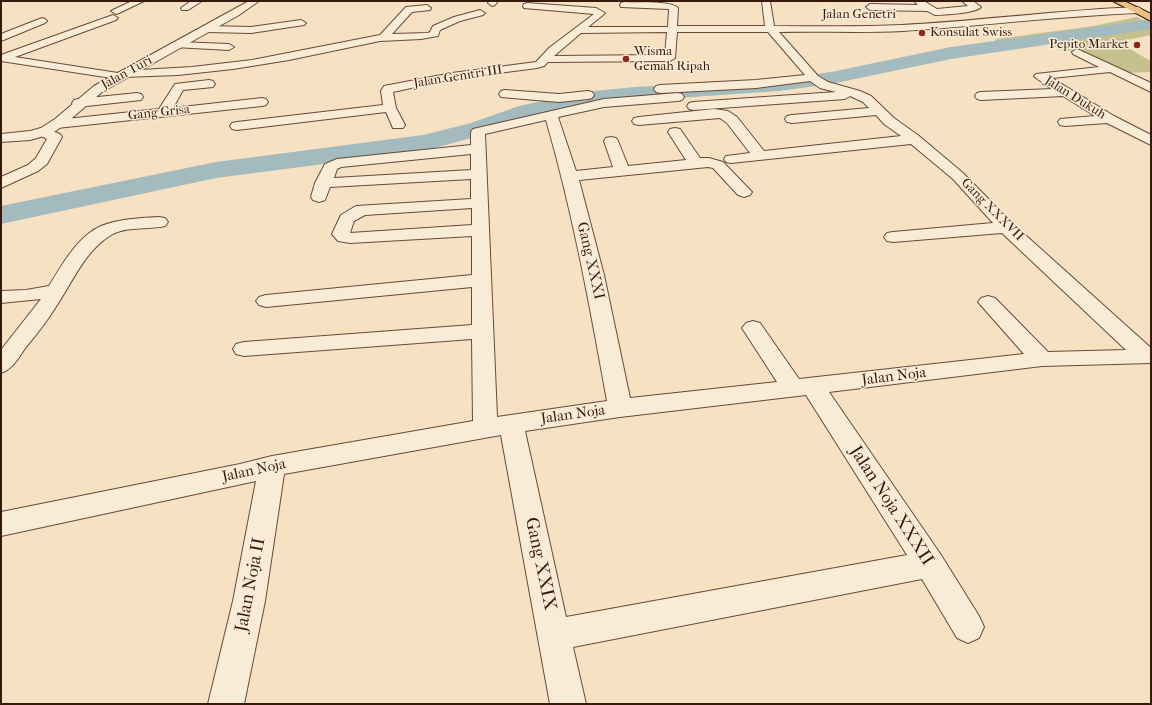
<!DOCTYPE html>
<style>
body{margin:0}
#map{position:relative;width:1152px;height:705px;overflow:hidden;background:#f6e2c2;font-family:"IM FELL French Canon",serif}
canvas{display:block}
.frame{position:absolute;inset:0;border:2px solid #38180a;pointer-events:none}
</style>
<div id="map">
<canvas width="1152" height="705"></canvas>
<div class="frame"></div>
</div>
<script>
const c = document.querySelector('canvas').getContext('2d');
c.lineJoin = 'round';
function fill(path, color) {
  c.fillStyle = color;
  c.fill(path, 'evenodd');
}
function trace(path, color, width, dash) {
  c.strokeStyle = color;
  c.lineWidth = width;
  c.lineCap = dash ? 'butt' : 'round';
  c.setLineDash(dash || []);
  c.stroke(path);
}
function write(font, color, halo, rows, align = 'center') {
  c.font = font + ' "IM FELL French Canon",serif';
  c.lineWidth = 3;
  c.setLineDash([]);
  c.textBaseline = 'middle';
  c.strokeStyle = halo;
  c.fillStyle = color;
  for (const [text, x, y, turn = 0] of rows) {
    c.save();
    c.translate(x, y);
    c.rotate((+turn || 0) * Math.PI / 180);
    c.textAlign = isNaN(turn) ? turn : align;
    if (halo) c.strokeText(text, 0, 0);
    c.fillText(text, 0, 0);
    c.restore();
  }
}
fill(new Path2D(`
 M 1137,17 L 1151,25 L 1151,35 L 1117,42 L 1151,61 L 1151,72 L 1124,73 L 1078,50 L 1064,51 L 1048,44 L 1007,48 L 995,41 L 996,39 L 1093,26 Z`), '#c4c18e');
fill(new Path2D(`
 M 1151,19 L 1151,29 L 951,59 L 831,84 L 779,91 L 635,101 L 584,106 L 533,117 L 489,133 L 424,151 L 216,178 L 1,224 L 1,206 L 216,162 L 423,135 L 471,123 L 519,106 L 584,92 L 635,87 L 779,79 L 831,72 L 951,47 Z`), '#a3babf');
const minor = new Path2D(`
 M 132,1 L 144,1 L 119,13 L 116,14 L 111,11 Z
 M 191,1 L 202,1 L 188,10 L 182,10 L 181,8 Z
 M 489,1 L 498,1 L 495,5 L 492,6 L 488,3 Z
 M 762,1 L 770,1 L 774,26 C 817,26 859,27 902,25 C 981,21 1059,10 1138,7 L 1143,10 L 1138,13 C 1059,16 981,26 903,31 C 862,33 820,31 779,32 L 818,76 L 828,82 L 860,91 L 871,96 L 894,118 L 919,136 L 963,173 L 1012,223 L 1151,348 L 1151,363 L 1042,366 L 829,392 L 941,555 L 979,616 L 984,627 L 979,638 L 968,643 L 957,638 L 922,579 L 573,647 L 586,704 L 550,704 L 501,435 L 284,474 L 265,601 L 244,704 L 208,704 L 233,601 L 256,481 L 1,536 L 1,512 L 240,464 L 272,456 L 473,421 L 472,339 L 244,356 L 236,354 L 233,349 L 236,344 L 244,342 L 472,325 L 472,287 L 266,307 L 259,305 L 256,301 L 259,297 L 266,295 L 472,275 L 472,236 L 350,243 L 338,241 L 332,234 L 341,215 L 356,206 L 471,199 L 471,179 L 330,187 L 325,200 L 319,202 L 313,200 L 311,197 L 315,183 L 325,164 L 337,159 L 471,145 L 471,132 L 473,129 L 604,99 L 678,93 L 682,94 L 684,97 L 682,100 L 678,101 L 604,107 L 558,117 L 576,171 L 613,167 L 604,141 L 606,138 L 611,137 L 616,138 L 618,141 L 628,166 L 686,160 L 668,132 L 670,129 L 675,128 L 680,129 L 700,158 L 709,158 L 723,162 L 752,192 L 750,195 L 744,197 L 738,195 L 713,168 L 708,167 L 579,180 L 604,275 L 630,398 L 777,382 L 742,328 L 746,323 L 753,321 L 760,323 L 799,379 L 1024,354 L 978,302 L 981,298 L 988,296 L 995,298 L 1048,352 L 1126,350 L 1002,233 L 893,242 L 887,241 L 884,237 L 887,233 L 893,232 L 993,223 L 953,179 L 911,144 L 731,163 L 726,162 L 724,159 L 726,156 L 750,153 L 727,123 L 720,118 L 639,125 L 634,124 L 632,121 L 634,118 L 639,117 L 714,109 L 728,111 L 737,117 L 764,151 L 901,136 L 884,124 L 876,115 L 792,123 L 787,122 L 785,119 L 787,116 L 792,115 L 869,108 L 863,102 L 850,96 L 845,99 L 693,110 L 689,109 L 687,106 L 689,103 L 693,102 L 836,92 L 820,88 L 810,81 L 756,88 L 660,93 L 656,92 L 654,89 L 656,86 L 660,85 L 756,80 L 805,75 L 768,32 L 677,32 L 675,58 L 670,61 L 548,62 L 544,66 L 537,68 L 452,79 L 393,92 L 396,108 L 405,125 L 403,128 L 393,128 L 386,112 L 237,130 L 232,129 L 230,126 L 232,123 L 237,122 L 383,105 L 381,91 L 384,86 L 452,73 L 536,62 L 549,48 L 594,14 L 524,8 L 523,6 L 524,4 L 527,3 L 596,8 L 605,13 L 603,15 L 588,27 L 668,27 L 669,9 L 621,7 L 620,5 L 621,3 L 624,2 C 637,3 670,0 678,8 L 677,26 L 765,26 ZM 667,32 L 665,55 L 554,56 L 581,33 ZM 546,120 C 573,213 590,307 607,401 L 497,417 L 485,134 ZM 471,154 L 471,170 L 334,178 L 337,169 L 341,167 ZM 472,208 L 472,225 L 350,233 L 354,221 L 365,215 ZM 806,395 L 907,555 L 566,617 L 525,431 L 620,417 Z
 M 914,1 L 924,1 L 937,9 L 968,6 L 962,1 L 973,1 L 981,7 C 976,13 944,15 935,15 C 932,14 930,12 927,11 L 870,10 L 866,7 L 870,4 L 918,5 Z
 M 427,5 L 431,8 L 430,10 L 412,12 L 392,34 L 428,33 L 430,32 L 433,26 L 454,17 L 480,10 L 485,13 L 483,15 L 460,21 L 440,30 L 438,36 L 421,39 L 380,41 L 289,60 L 233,69 L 178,75 L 123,77 L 118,79 L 1,61 L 1,55 L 113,15 L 118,18 L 116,20 L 15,57 L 118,73 L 123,71 L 192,67 L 252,60 L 380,35 L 406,7 Z
 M 42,18 L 45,19 L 47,21 L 45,23 L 1,41 L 1,34 Z
 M 301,20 L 306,23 L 304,25 L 251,33 L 207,32 L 202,29 L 207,26 L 251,27 Z
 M 178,42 L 229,44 L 234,47 L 229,50 L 174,47 L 173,45 Z
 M 1077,49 L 1151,83 L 1151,92 L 1110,72 L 1052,78 L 1114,116 L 1151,135 L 1151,145 L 1107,123 L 1065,126 L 1060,125 L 1058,122 L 1060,119 L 1095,116 L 1063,96 L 981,100 L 977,99 L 975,96 L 977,93 L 981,92 L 1052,89 L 1036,78 L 1034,76 L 1036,74 L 1099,67 L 1073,54 L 1072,52 Z
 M 209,80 L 213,81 L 215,84 L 213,87 L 183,90 L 173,108 L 262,98 L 266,99 L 268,102 L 266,105 L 262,106 L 57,128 L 52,127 L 50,124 L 52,121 L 57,120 L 159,109 L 175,84 Z
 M 505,90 L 559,94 L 588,91 L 592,92 L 594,95 L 592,98 L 588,99 L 559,102 L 501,97 L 499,94 L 501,91 Z
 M 137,93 L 141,94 L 143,97 L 141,100 L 78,107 L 74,106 L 72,103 L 74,100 L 78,99 Z
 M 44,128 L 60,134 L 62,137 L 47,164 L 38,171 L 1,188 L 1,177 L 28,165 L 36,158 L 47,139 L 39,135 L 37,132 L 39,129 Z
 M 159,217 L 165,218 L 168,222 L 165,226 C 148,230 126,226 111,235 C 85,251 73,281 57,305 C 48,320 37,334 26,347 C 19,357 13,369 1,373 L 1,350 L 41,299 L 1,303 L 1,291 L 26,290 L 49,286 C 62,265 77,237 101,226 C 119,219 140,218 159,217 Z`);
const tertiary = new Path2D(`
 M 249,1 L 259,1 L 239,15 L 102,92 L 64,125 L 51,134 L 30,140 L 1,142 L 1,134 L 30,131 L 41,128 L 55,119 L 94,86 Z`);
const trunk = new Path2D(`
 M 1113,1 L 1124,1 L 1151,14 L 1151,21 Z`);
trace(minor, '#684a38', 2);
trace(tertiary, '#684a38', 2);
trace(trunk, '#38180a', 2);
fill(minor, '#f9ecd7');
fill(tertiary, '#f9ecd7');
fill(trunk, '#ebc181');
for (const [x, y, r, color] of [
 [922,33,4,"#8f2418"],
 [1137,45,4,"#8f2418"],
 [626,59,4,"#8f2418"]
]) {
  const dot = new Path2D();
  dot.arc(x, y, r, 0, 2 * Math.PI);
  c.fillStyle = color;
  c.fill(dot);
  trace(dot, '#f9ecd7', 1.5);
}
write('13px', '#38180a', '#f9ecd7', [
 ["Jalan Genetri",859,15],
 ["Jalan Turi",127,73,-29],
 ["Jalan Genitri III",458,77,-9],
 ["Jalan Dukuh",1075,98,32],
 ["Gang Grisa",159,113,-6],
 ["Gang XXXVII",992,210,45]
]);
write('13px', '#38180a', '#f9ecd7', [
 ["Konsulat Swiss",930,33],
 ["Pepito Market",1129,45,"right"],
 ["Wisma",634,52],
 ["Gemah Ripah",634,67]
], 'left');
write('15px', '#38180a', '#f9ecd7', [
 ["Gang XXXI",590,261,77],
 ["Jalan Noja",894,377,-7],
 ["Jalan Noja",573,415,-8],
 ["Jalan Noja",254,471,-12]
]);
write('18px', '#38180a', '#f9ecd7', [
 ["Jalan Noja XXXII",891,506,57],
 ["Gang XXIX",540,564,78],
 ["Jalan Noja II",251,585,-79]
]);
</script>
